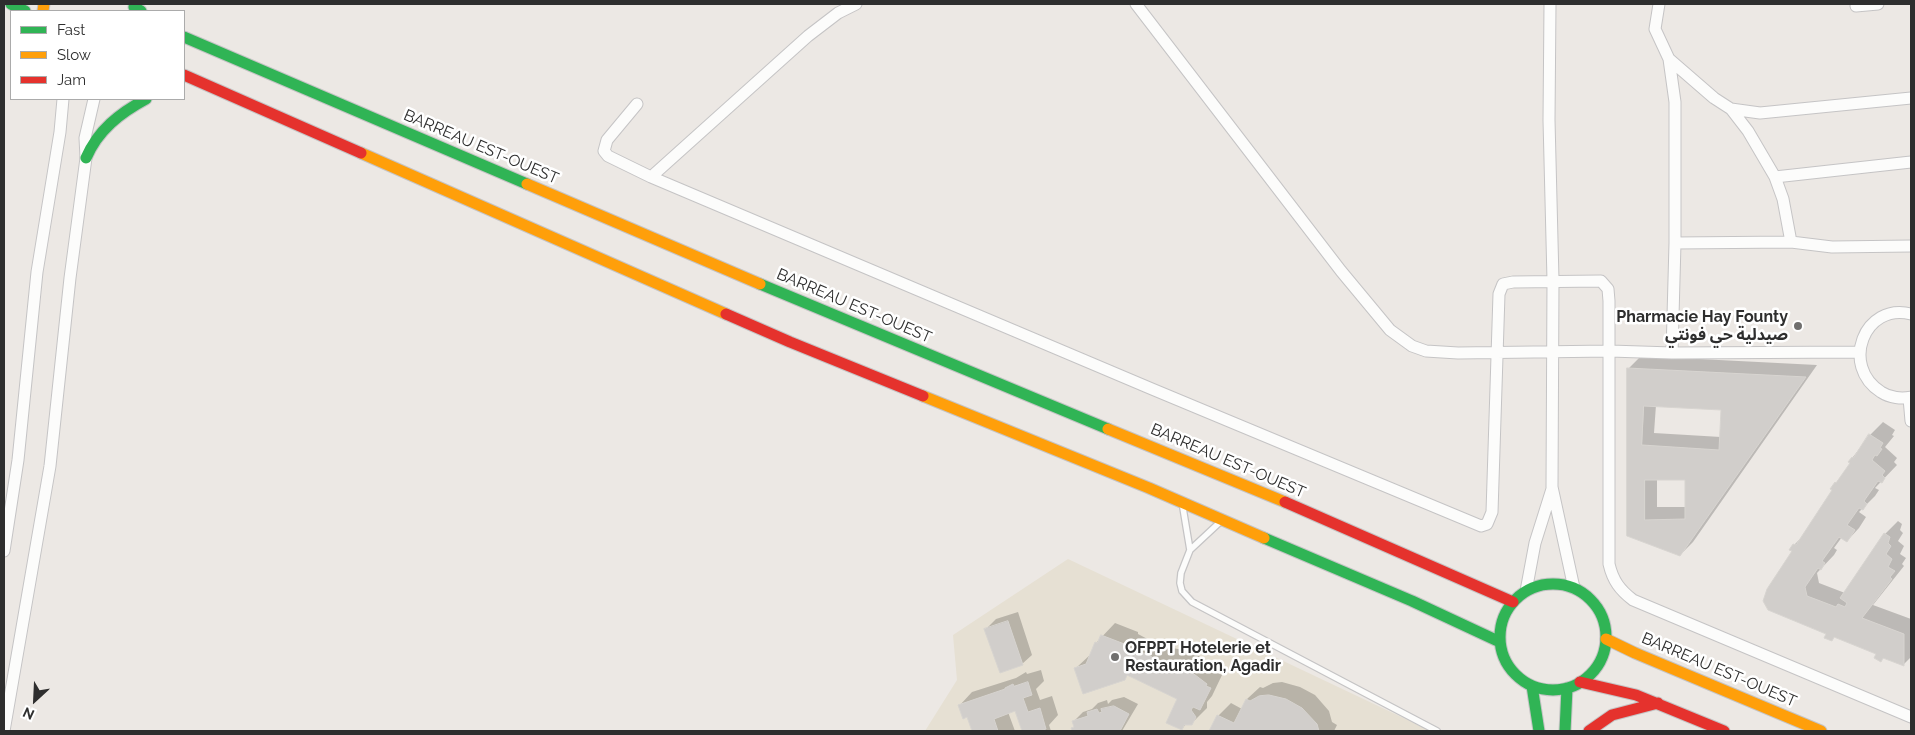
<!DOCTYPE html>
<meta charset="utf-8">
<style>
body{margin:0}
#map{position:relative;width:1915px;height:735px;overflow:hidden;background:#ece8e4;font-family:Raleway,sans-serif}
canvas{display:block}
.frame{position:absolute;inset:0;border:5px solid #2e2e2e;pointer-events:none}
.legend{position:absolute;left:10px;top:10px;width:175px;height:90px;box-sizing:border-box;background:#fff;border:1px solid #ababab;margin:0;padding:6px 9px;list-style:none;font-size:15px;color:#2e2e2e}
.legend li{display:flex;align-items:center;gap:10px;height:25px}
.legend b{width:25px;border:1px solid #ababab}
.north{position:absolute;left:10px;top:675px;width:50px;height:50px;-webkit-text-stroke:4px #fff;paint-order:stroke;rotate:205deg;font-size:14px;font-weight:700;line-height:20px;text-align:center;color:#2e2e2e}
.north::after{content:'';display:block;margin:auto;width:18px;height:22px;background:#2e2e2e;clip-path:polygon(50% 0,100% 100%,50% 72%,0 100%)}
</style>
<div id="map">
<canvas width="1915" height="735"></canvas>
<div class="frame"></div>
<ul class="legend">
<li><b style="height:6px;background:#30b455"></b>Fast</li>
<li><b style="height:6px;background:#ff9f0a"></b>Slow</li>
<li><b style="height:6px;background:#e5322d"></b>Jam</li>
</ul>
<div class="north">N</div>
</div>
<script>
const c = document.querySelector('canvas').getContext('2d');
c.lineJoin = 'round';
function fill(path, color) {
  c.fillStyle = color;
  c.fill(path, 'evenodd');
}
function trace(path, color, width, dash) {
  c.strokeStyle = color;
  c.lineWidth = width;
  c.lineCap = dash ? 'butt' : 'round';
  c.setLineDash(dash || []);
  c.stroke(path);
}
function write(font, color, halo, rows, align = 'center') {
  c.font = font + ' Raleway,"Noto Sans Arabic",sans-serif';
  c.lineWidth = 5;
  c.setLineDash([]);
  c.textBaseline = 'middle';
  c.strokeStyle = halo;
  c.fillStyle = color;
  for (const [text, x, y, turn = 0] of rows) {
    c.save();
    c.translate(x, y);
    c.rotate((+turn || 0) * Math.PI / 180);
    c.textAlign = isNaN(turn) ? turn : align;
    if (halo) c.strokeText(text, 0, 0);
    c.fillText(text, 0, 0);
    c.restore();
  }
}
fill(new Path2D(`
 M 1068,559 L 1431,731 L 925,731 L 957,680 L 953,635 Z`), '#e6e0d3');
fill(new Path2D(`
 M 1641,356 L 1817,365 L 1693,542 L 1680,555 L 1628,535 L 1628,369 ZM 1656,405 L 1723,409 L 1721,437 L 1654,433 ZM 1657,479 L 1686,479 L 1686,507 L 1657,507 Z
 M 1883,422 L 1895,430 L 1892,435 L 1894,436 L 1885,447 L 1897,458 L 1894,462 L 1897,465 L 1875,488 L 1879,490 L 1875,496 L 1859,512 L 1866,517 L 1859,528 L 1847,541 L 1842,537 L 1834,548 L 1837,550 L 1834,555 L 1817,573 L 1819,583 L 1845,593 L 1885,534 L 1898,521 L 1902,524 L 1900,530 L 1903,533 L 1898,541 L 1904,546 L 1900,554 L 1906,558 L 1902,564 L 1904,566 L 1873,605 L 1911,619 L 1911,657 L 1903,665 L 1885,657 L 1881,660 L 1877,654 L 1835,636 L 1832,640 L 1828,633 L 1769,609 L 1794,545 L 1804,535 L 1834,490 L 1836,483 L 1851,463 L 1850,462 L 1853,457 L 1870,435 Z
 M 1018,612 L 1032,655 L 1022,664 L 986,629 L 996,619 Z
 M 1115,623 L 1138,632 L 1138,634 L 1153,642 L 1155,640 L 1164,644 L 1163,646 L 1170,650 L 1172,648 L 1184,650 L 1199,656 L 1219,671 L 1218,673 L 1222,675 L 1212,696 L 1207,702 L 1207,708 L 1191,724 L 1186,724 L 1182,729 L 1179,698 L 1128,674 L 1124,678 L 1076,668 L 1091,654 L 1096,643 Z
 M 1041,670 L 1044,681 L 1036,689 L 1040,700 L 1052,696 L 1058,715 L 1049,725 L 1051,731 L 1023,731 L 1016,709 L 1008,712 L 1015,731 L 973,731 L 968,716 L 960,705 L 972,692 L 1016,678 L 1026,672 L 1027,674 Z
 M 1282,682 L 1300,687 L 1315,695 L 1329,711 L 1332,722 L 1337,725 L 1334,731 L 1211,731 L 1218,716 L 1231,703 L 1242,709 L 1247,699 L 1260,687 L 1263,688 L 1273,683 Z
 M 1124,697 L 1138,704 L 1122,731 L 1074,731 L 1073,729 L 1075,726 L 1074,721 L 1083,712 L 1092,709 L 1098,703 L 1107,700 L 1108,704 L 1112,700 Z`), '#0003');
const building = new Path2D(`
 M 1627,368 L 1806,377 L 1680,556 L 1627,536 ZM 1644,406 L 1721,410 L 1719,450 L 1642,445 ZM 1645,480 L 1685,480 L 1685,519 L 1645,520 Z
 M 1869,434 L 1883,443 L 1880,448 L 1882,449 L 1877,456 L 1875,455 L 1872,460 L 1885,471 L 1882,475 L 1885,478 L 1882,483 L 1878,481 L 1864,501 L 1867,504 L 1863,510 L 1859,508 L 1847,525 L 1855,530 L 1847,542 L 1839,537 L 1822,561 L 1825,563 L 1821,570 L 1818,568 L 1805,587 L 1807,596 L 1836,607 L 1838,604 L 1845,607 L 1847,603 L 1840,598 L 1884,533 L 1890,537 L 1888,543 L 1891,546 L 1886,554 L 1892,559 L 1888,567 L 1895,571 L 1890,577 L 1892,579 L 1862,618 L 1904,634 L 1904,666 L 1883,658 L 1881,662 L 1874,658 L 1876,654 L 1834,637 L 1832,641 L 1824,638 L 1826,634 L 1768,610 L 1763,601 L 1767,589 L 1792,551 L 1789,550 L 1793,544 L 1796,545 L 1832,490 L 1830,489 L 1835,482 L 1836,483 L 1850,463 L 1848,462 L 1852,457 L 1853,458 Z
 M 1008,621 L 1023,665 L 1000,673 L 984,629 Z
 M 1101,635 L 1127,645 L 1126,647 L 1140,654 L 1141,652 L 1152,657 L 1151,659 L 1156,662 L 1158,660 L 1171,663 L 1186,668 L 1207,684 L 1206,686 L 1211,688 L 1200,710 L 1193,707 L 1191,710 L 1196,717 L 1192,725 L 1184,725 L 1182,730 L 1166,723 L 1177,699 L 1127,675 L 1125,680 L 1083,694 L 1074,668 L 1086,664 L 1095,642 L 1097,643 Z
 M 1028,682 L 1032,695 L 1023,698 L 1028,712 L 1040,708 L 1046,729 L 1039,731 L 1022,731 L 1015,711 L 994,719 L 998,731 L 972,731 L 967,717 L 963,719 L 958,705 L 1005,689 L 1005,688 L 1013,684 L 1014,686 Z
 M 1269,695 L 1286,699 L 1302,708 L 1317,724 L 1319,731 L 1209,731 L 1217,715 L 1234,723 L 1246,699 L 1250,701 L 1259,696 Z
 M 1114,706 L 1129,714 L 1120,731 L 1072,731 L 1071,728 L 1074,727 L 1072,721 L 1088,716 L 1087,712 L 1097,709 L 1099,713 L 1102,712 L 1101,709 Z`);
fill(building, '#d1cecb');
trace(building, '#d7d4d0', 1);
const lane = new Path2D(`
 M 1183,508 L 1190,550
 M 1219,523 L 1190,550 L 1181,573 L 1180,583 L 1182,591 L 1192,602 L 1437,731`);
const street = new Path2D(`
 M 1136,4 L 1341,271 L 1390,330 L 1412,346 L 1426,351 L 1458,353 L 1610,351 L 1672,353 L 1859,352
 M 1550,4 L 1549,120 L 1553,280 L 1552,487 L 1574,588
 M 1659,4 L 1655,29 L 1669,59 L 1675,102 L 1675,243 L 1672,353
 M 1856,6 L 1878,4
 M 1669,59 L 1714,98 L 1731,109 L 1748,131 L 1775,177 L 1783,199 L 1791,242
 M 637,104 L 607,140 L 604,151 L 608,156 L 651,177 L 1152,389 L 1481,526 L 1487,524 L 1492,512 L 1499,294 L 1503,284 L 1513,282 L 1601,281 L 1608,289 L 1609,301 L 1609,564 C 1613,581 1620,590 1633,600 L 1911,717
 M 1731,109 L 1760,113 L 1911,98
 M 651,177 L 808,36 L 838,13 L 856,4
 M 1775,177 L 1911,162
 M 1675,243 L 1791,242 L 1832,247 L 1911,246
 M 1911,314 C 1864,302 1840,366 1881,392 C 1890,398 1902,399 1911,397
 M 1909,398 L 1911,421
 M 4,551 L 18,460 L 37,272 L 60,132 L 63,99
 M 1526,591 L 1535,543 L 1552,489
 M 4,731 L 50,466 L 70,278 L 86,158 L 85,138 L 94,99`);
const fast = new Path2D(`
 M 11,4 L 25,11
 M 134,7 L 141,11
 M 184,37 L 527,184
 M 86,158 C 98,130 120,113 146,99
 M 760,284 L 1108,429
 M 1264,538 L 1412,601 L 1500,642
 M1500 637a53 53 0 1 1 106 0a53 53 0 1 1-106 0Z
 M 1532,686 L 1539,731
 M 1565,731 L 1567,688`);
const slow = new Path2D(`
 M 43,11 L 44,4
 M 361,153 L 726,314
 M 527,184 L 760,284
 M 923,396 L 1149,488 L 1264,538
 M 1108,429 L 1285,502
 M 1606,639 L 1635,653 L 1821,731`);
const jam = new Path2D(`
 M 184,75 L 361,153
 M 726,314 L 790,342 L 923,396
 M 1285,502 L 1513,602
 M 1580,682 L 1636,695 L 1724,731
 M 1589,731 L 1612,715 L 1658,703`);
trace(lane, '#c5c4c5', 8);
trace(street, '#c5c4c5', 13);
trace(fast, '#c5c4c5', 13);
trace(slow, '#c5c4c5', 13);
trace(jam, '#c5c4c5', 13);
trace(lane, '#fcfcfb', 5.5);
trace(street, '#fcfcfb', 11);
trace(fast, '#30b455', 11);
trace(slow, '#ff9f0a', 11);
trace(jam, '#e5322d', 11);
for (const [x, y, r, color] of [
 [1798,326,5,"#706f6e"],
 [1115,657,5,"#706f6e"]
]) {
  const dot = new Path2D();
  dot.arc(x, y, r, 0, 2 * Math.PI);
  c.fillStyle = color;
  c.fill(dot);
  trace(dot, '#fff', 2);
}
write('16px', '#2e2e2e', '#fff', [
 ["BARREAU EST-OUEST",481,147,23],
 ["BARREAU EST-OUEST",854,306,23],
 ["BARREAU EST-OUEST",1228,461,23],
 ["BARREAU EST-OUEST",1719,670,23]
]);
write('bold 16px', '#2e2e2e', '#fff', [
 ["Pharmacie Hay Founty",1788,317],
 ["صيدلية حي فونتي",1788,335],
 ["OFPPT Hotelerie et",1125,648,"left"],
 ["Restauration, Agadir",1125,666,"left"]
], 'right');
</script>
